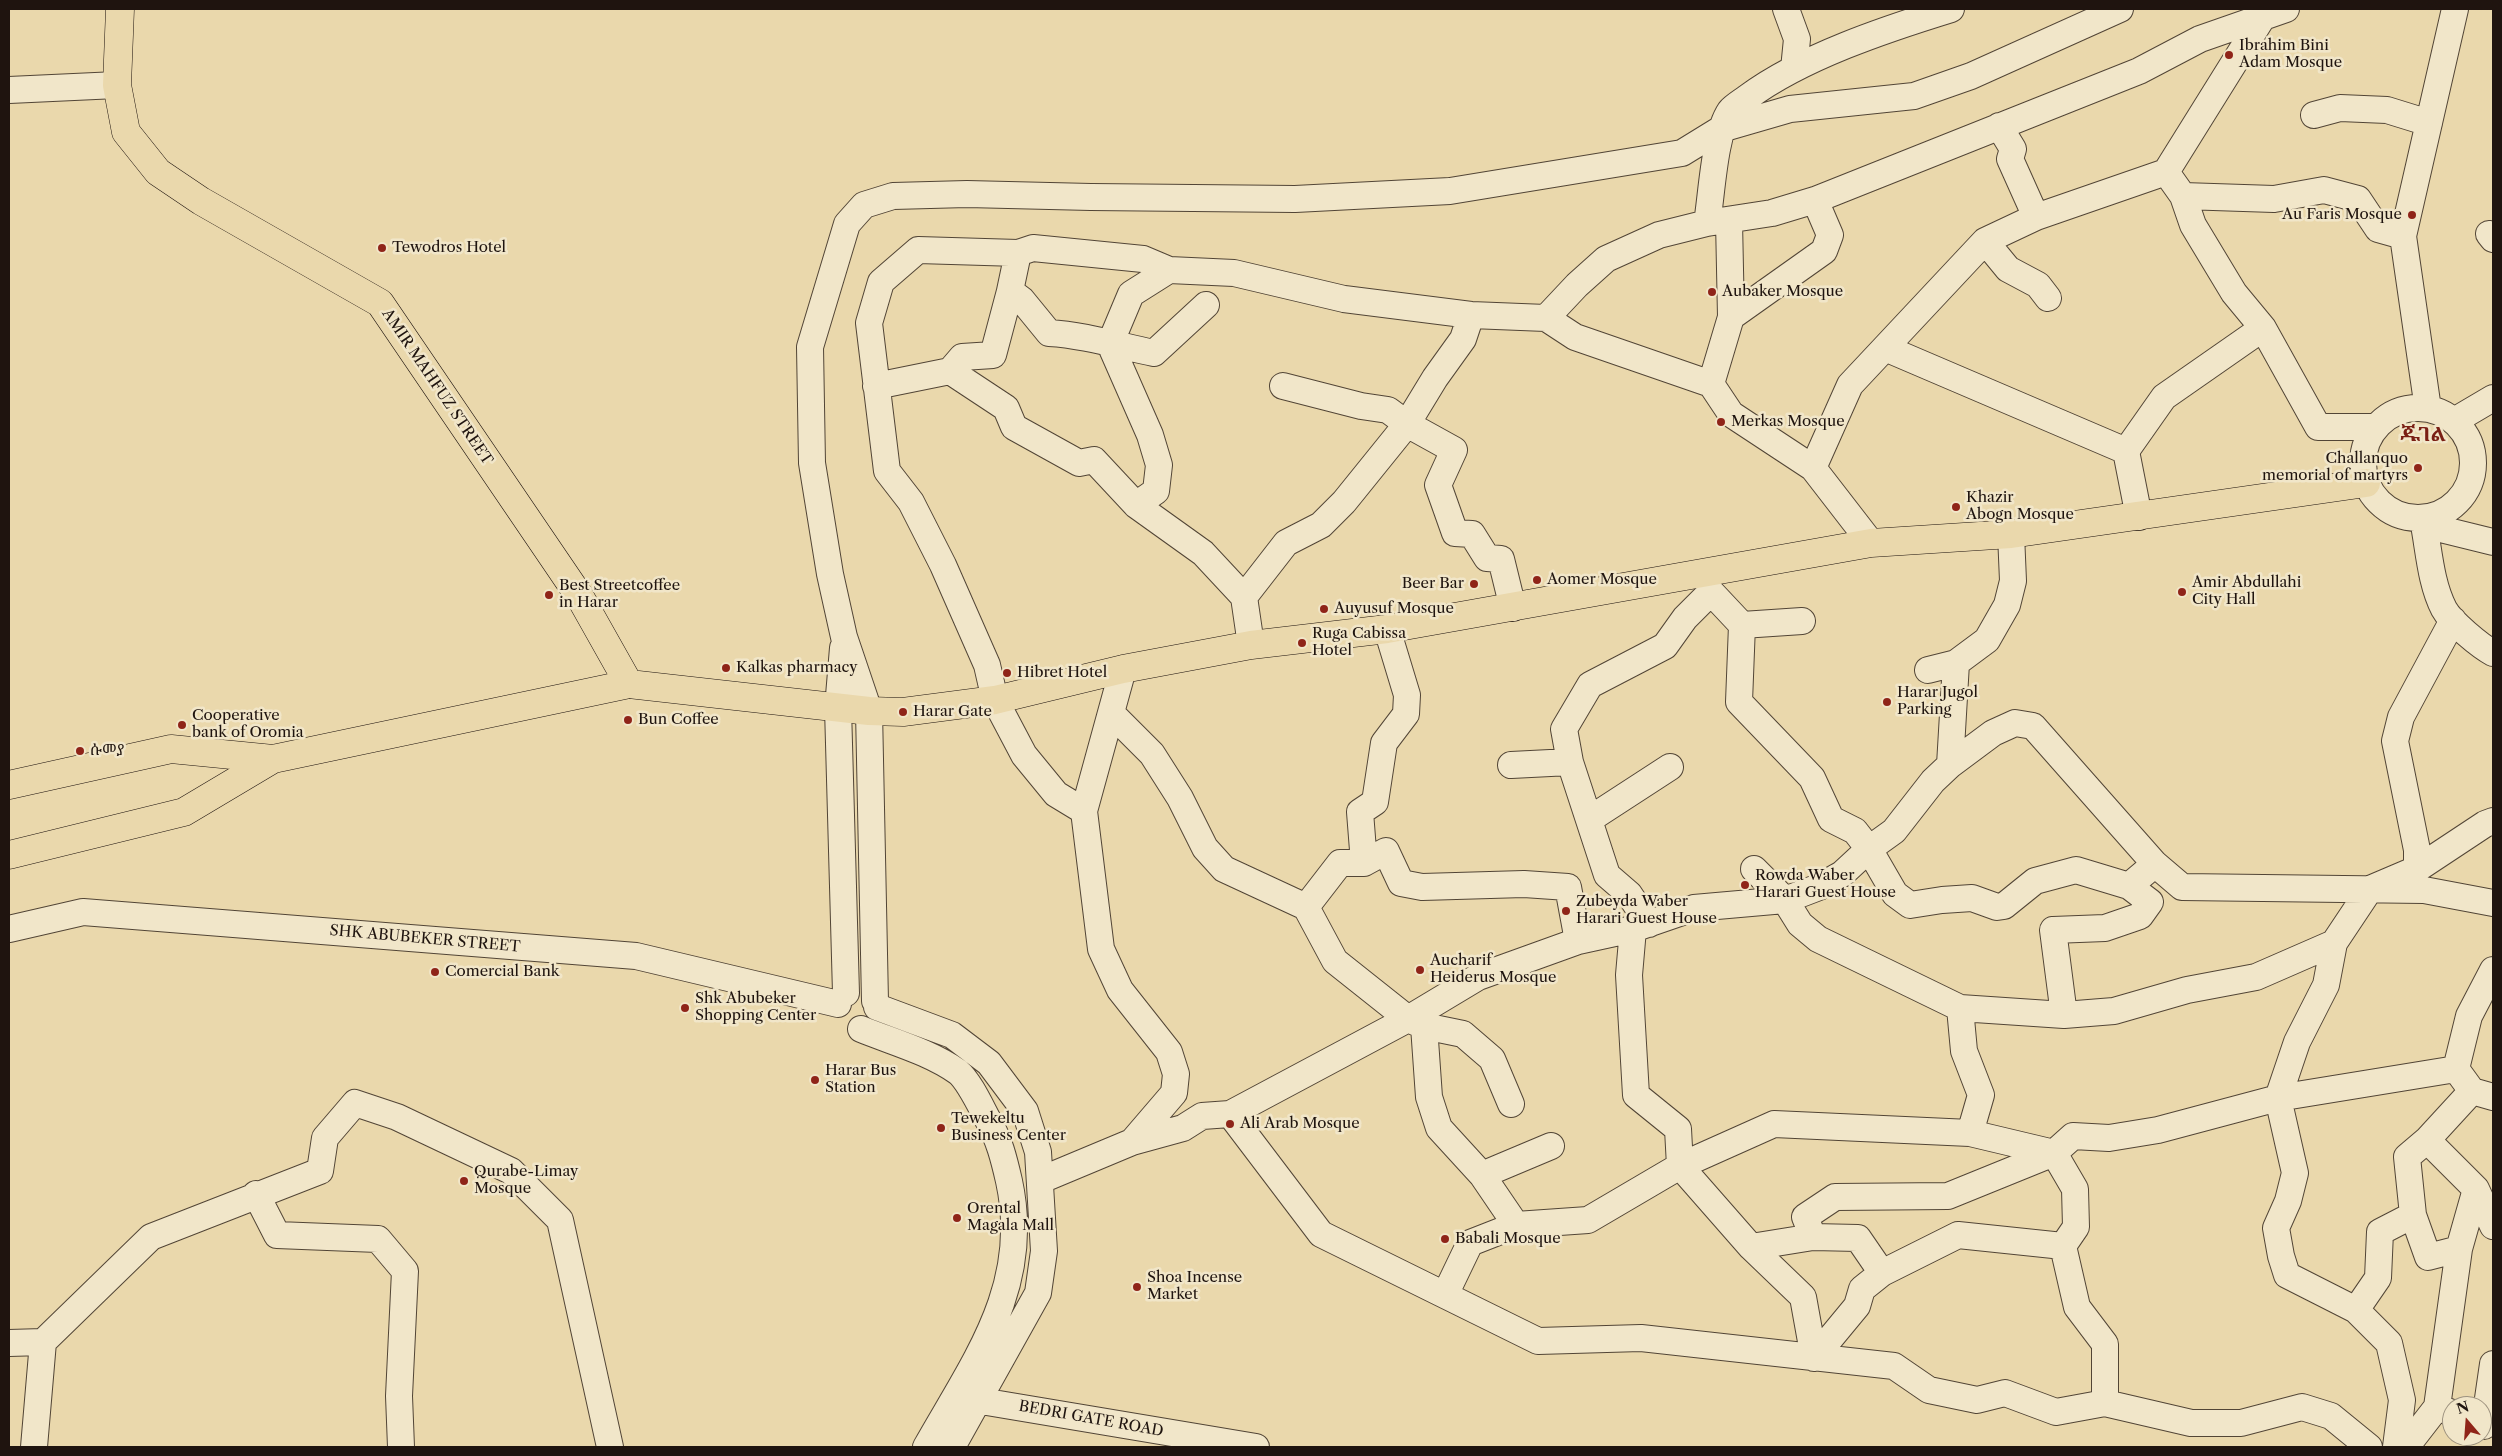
<!DOCTYPE html>
<meta charset="utf-8">
<style>
body{margin:0}
#map{position:relative;width:2502px;height:1456px;overflow:hidden;background:#ead8ac;font-family:"Libre Caslon Text",serif}
canvas{display:block}
.frame{position:absolute;inset:0;border:10px solid #1f140f;pointer-events:none}
.north{position:absolute;left:2442px;top:1396px;width:50px;height:50px;box-sizing:border-box;background:#f1e6c9;border:1px solid #9d927f;border-radius:50%;rotate:342deg;font-size:14px;font-weight:700;line-height:20px;text-align:center;color:#1f140f}
.north::after{content:'';display:block;margin:auto;width:18px;height:22px;background:#8f2418;clip-path:polygon(50% 0,100% 100%,50% 72%,0 100%)}
</style>
<div id="map">
<canvas width="2502" height="1456"></canvas>
<div class="frame"></div>
<div class="north">N</div>
</div>
<script>
const c = document.querySelector('canvas').getContext('2d');
c.lineJoin = 'round';
function trace(path, color, width, dash) {
  c.strokeStyle = color;
  c.lineWidth = width;
  c.lineCap = dash ? 'butt' : 'round';
  c.setLineDash(dash || []);
  c.stroke(path);
}
function write(font, color, halo, rows, align = 'center') {
  c.font = font + ' "Libre Caslon Text","Noto Serif Ethiopic",serif';
  c.lineWidth = 5;
  c.setLineDash([]);
  c.textBaseline = 'middle';
  c.strokeStyle = halo;
  c.fillStyle = color;
  for (const [text, x, y, turn = 0] of rows) {
    c.save();
    c.translate(x, y);
    c.rotate((+turn || 0) * Math.PI / 180);
    c.textAlign = isNaN(turn) ? turn : align;
    if (halo) c.strokeText(text, 0, 0);
    c.fillText(text, 0, 0);
    c.restore();
  }
}
const minor = new Path2D(`
 M 1786,9 L 1797,39 L 1794,69
 M 9,90 L 117,85
 M 2314,115 L 2340,108 L 2387,110 L 2429,123
 M 1999,126 L 2013,149 L 2010,159 L 2036,217
 M 2166,172 L 2183,196 L 2193,225 L 2234,293 L 2263,328 L 2318,427 L 2376,427
 M 2183,196 L 2274,199 L 2324,190 L 2358,199 L 2378,229 L 2403,236
 M 1729,221 L 1731,317
 M 1707,223 C 1712,193 1714,135 1730,111 C 1734,106 1743,101 1748,97 C 1802,57 1886,29 1951,9
 M 2489,234 L 2493,239
 M 1985,241 L 2008,269 L 2038,285 L 2048,298
 M 1018,253 L 1010,291 L 1022,300 L 1049,333 C 1085,335 1119,346 1154,353 L 1206,305
 M 1546,318 L 1575,337 L 1711,384 L 1731,414 L 1813,468
 M 1885,348 L 2126,451
 M 950,371 L 1006,408 L 1014,427 L 1079,463 L 1094,460 L 1136,505 L 1203,553 L 1244,597 L 1251,645
 M 1711,384 L 1731,317 L 1824,251 L 1830,235 L 1815,200
 M 876,386 L 950,371 L 962,357 L 993,355 L 1010,291
 M 1283,386 L 1361,406 L 1388,410 L 1407,424 L 1454,450 L 1438,485 L 1455,533 L 1472,534 L 1487,558 L 1501,559 L 1513,608
 M2363 463a55 55 0 1 1 110 0a55 55 0 1 1-110 0Z
 M 2428,409 L 2403,236 L 2455,9
 M 2454,421 L 2493,398
 M 1136,505 L 1156,491 L 1159,465 L 1150,435 L 1110,344 L 1131,294 L 1169,270
 M 2139,517 L 2126,451 L 2164,397 L 2263,328
 M 2421,518 L 2424,525 C 2429,552 2431,584 2444,609 C 2451,622 2480,646 2493,653
 M 2424,525 L 2493,542
 M 1871,543 L 1813,468 L 1850,385 L 1985,241 L 2036,217 L 2166,172 L 2262,18
 M 1244,597 L 1286,543 L 1321,525 L 1344,502 L 1407,424 L 1435,378 L 1463,339 L 1471,315
 M 1742,625 L 1802,621
 M 1387,629 L 1407,695 L 1406,714 L 1384,743 L 1375,802 L 1360,812 L 1364,863 L 1386,851 L 1401,883 L 1422,887 L 1524,884 L 1568,887 L 1578,941
 M 843,648 L 838,708 L 846,993
 M 1123,669 L 1084,811 L 1101,949 L 1120,990 L 1169,1052 L 1176,1074 L 1174,1093 L 1132,1142
 M 1928,670 L 1956,663 L 1987,640 L 2007,605 L 2013,581 L 2011,534
 M 1111,713 L 1152,754 L 1180,798 L 1205,848 L 1224,869 L 1306,907 L 1335,961 L 1408,1019 L 1424,1026 L 1429,1097 L 1439,1128 L 1482,1175 L 1516,1225 L 1588,1220 L 1680,1166 L 1774,1124 L 1970,1133 L 1981,1095 L 1964,1051 L 1960,1008
 M 1511,765 L 1570,762
 M 1950,765 L 1956,663
 M 1084,811 L 1056,794 L 1024,755 L 995,700 L 987,665 L 943,565 L 911,502 L 887,471 L 869,323 L 881,282 L 918,250 L 1018,253 L 1033,248 L 1143,259 L 1169,270 L 1234,273 L 1344,299 L 1471,315 L 1546,318 L 1577,285 L 1606,259 L 1659,235 L 1707,223 L 1772,213 L 1815,200 L 2139,71 L 2200,39 L 2286,9
 M 1590,819 L 1670,767
 M 1754,869 L 1785,900 L 1800,924 L 1818,939 L 1960,1008 L 2064,1015 L 2114,1011 L 2187,990 L 2256,977 L 2334,943
 M 2417,869 L 2417,850 L 2395,741 L 2401,717 L 2453,620
 M 1306,907 L 1340,863 L 1364,863
 M 1649,924 L 1629,894 L 1607,875 L 1570,762 L 1564,729 L 1590,685 L 1665,646 L 1685,618 L 1711,592 L 1742,625 L 1739,702 L 1812,778 L 1831,819 L 1855,831 L 1869,849 L 1895,894 L 1910,905 L 1942,900 L 1972,898 L 1997,907 L 2004,906 L 2035,881 L 2076,870 L 2129,886 L 2155,864
 M 9,929 L 83,912 L 636,956 L 838,1004
 M 1633,929 L 1629,975 L 1636,1095 L 1678,1129 L 1680,1166 L 1751,1247 L 1803,1297 L 1814,1358
 M 875,1001 L 869,711 L 844,637 L 830,574 L 812,463 L 810,347 L 847,224 L 864,205 L 893,196 L 967,194 L 1091,197 L 1295,199 L 1450,191 L 1682,153 L 1721,129 L 1790,109 L 1914,96 L 1971,76 L 2120,9
 M 877,1007 L 952,1035 L 989,1063 L 1025,1111 L 1038,1152 L 1044,1251 L 1038,1293 L 952,1447
 M 2064,1015 L 2053,930 L 2105,928 L 2140,916 L 2150,902 L 2129,886
 M 1424,1026 L 1463,1034 L 1492,1059 L 1511,1104
 M 861,1029 C 893,1042 930,1052 958,1072 C 969,1081 981,1107 988,1120 C 999,1139 1004,1159 1009,1181 C 1032,1286 975,1360 926,1447
 M 2456,1069 L 2469,1016 L 2493,970
 M 2472,1091 L 2427,1140 L 2476,1189 L 2493,1226
 M 1230,1114 L 1321,1234 L 1538,1341 L 1641,1338 L 1894,1366 L 1929,1390 L 1977,1400 L 2005,1393 L 2056,1412 L 2105,1403 L 2191,1423 L 2241,1423 L 2302,1407 L 2331,1416 L 2369,1447
 M 1970,1133 L 2054,1153 L 2075,1189 L 2076,1227 L 2063,1246 L 2077,1307 L 2105,1344 L 2105,1403
 M 1482,1175 L 1551,1146
 M 1041,1180 L 1132,1142 L 1183,1128 L 1202,1116 L 1230,1114 L 1408,1019 L 1478,977 L 1578,941 L 1633,929 L 1694,908 L 1785,900 L 1819,887 L 1842,874 L 1869,849 L 1894,831 L 1933,781 L 1950,765 L 1993,733 L 2015,723 L 2033,726 L 2155,864 L 2182,887 L 2424,890 L 2493,903
 M 256,1194 L 277,1235 L 378,1239 L 405,1271 L 399,1396 L 401,1447
 M 2413,1215 L 2407,1157 L 2427,1140
 M 1813,1237 L 1805,1217 L 1835,1197 L 1948,1196 L 2054,1153 L 2073,1136 L 2109,1138 L 2158,1130 L 2278,1098 L 2456,1069 L 2472,1091 L 2493,1097
 M 1751,1247 L 1813,1237 L 1858,1238 L 1882,1273 L 1958,1235 L 2063,1246
 M 1445,1295 L 1470,1243 L 1516,1225
 M 2356,1310 L 2378,1278 L 2380,1232 L 2413,1215 L 2428,1257 L 2459,1249 L 2476,1189
 M 9,1343 L 43,1342 L 151,1237 L 320,1171 L 325,1138 L 355,1103 L 397,1117 L 511,1171 L 560,1220 L 610,1447
 M 1814,1358 L 1857,1306 L 1862,1289 L 1882,1273
 M 963,1398 L 1256,1447
 M 2437,1407 L 2459,1249
 M 2484,1426 L 2493,1364
 M 34,1447 L 43,1342
 M 2396,1447 L 2402,1400 L 2389,1343 L 2356,1310 L 2287,1275 L 2281,1256 L 2276,1228 L 2288,1201 L 2295,1173 L 2278,1098 L 2297,1042 L 2326,985 L 2334,943 L 2370,889 L 2417,869 L 2485,824 L 2493,821
 M 2406,1447 L 2437,1407 L 2452,1413`);
const major = new Path2D(`
 M 120,9 L 117,85 L 126,132 L 158,172 L 201,201 L 380,303 L 580,597 L 629,684
 M 9,785 L 171,749 L 273,759 L 629,684 L 869,711 L 903,712 L 995,700 L 1123,669 L 1251,645 L 1387,629 L 1871,543 L 2011,534 L 2366,483
 M 9,855 L 184,812 L 273,759`);
trace(minor, '#524536', 28);
trace(major, '#1f140f', 29);
trace(minor, '#f1e6c9', 26);
trace(major, '#ead8ac', 28);
for (const [x, y, r, color] of [
 [2229,55,5,"#8f2418"],
 [2412,215,5,"#8f2418"],
 [382,248,5,"#8f2418"],
 [1712,292,5,"#8f2418"],
 [1721,422,5,"#8f2418"],
 [2418,468,5,"#8f2418"],
 [1956,507,5,"#8f2418"],
 [1537,580,5,"#8f2418"],
 [1474,584,5,"#8f2418"],
 [2182,592,5,"#8f2418"],
 [549,595,5,"#8f2418"],
 [1324,609,5,"#8f2418"],
 [1302,643,5,"#8f2418"],
 [726,668,5,"#8f2418"],
 [1007,673,5,"#8f2418"],
 [1887,702,5,"#8f2418"],
 [903,712,5,"#8f2418"],
 [628,720,5,"#8f2418"],
 [182,725,5,"#8f2418"],
 [80,751,5,"#8f2418"],
 [1745,885,5,"#8f2418"],
 [1566,911,5,"#8f2418"],
 [1420,970,5,"#8f2418"],
 [435,972,5,"#8f2418"],
 [685,1008,5,"#8f2418"],
 [815,1080,5,"#8f2418"],
 [1230,1124,5,"#8f2418"],
 [941,1128,5,"#8f2418"],
 [464,1181,5,"#8f2418"],
 [957,1218,5,"#8f2418"],
 [1445,1239,5,"#8f2418"],
 [1137,1287,5,"#8f2418"]
]) {
  const dot = new Path2D();
  dot.arc(x, y, r, 0, 2 * Math.PI);
  c.fillStyle = color;
  c.fill(dot);
  trace(dot, '#f1e6c9', 2);
}
write('15px', '#1f140f', '#f1e6c9', [
 ["Ibrahim Bini",2239,46],
 ["Adam Mosque",2239,63],
 ["Au Faris Mosque",2402,215,"right"],
 ["Tewodros Hotel",392,248],
 ["Aubaker Mosque",1722,292],
 ["Merkas Mosque",1731,422],
 ["Challanquo",2408,459,"right"],
 ["memorial of martyrs",2408,476,"right"],
 ["Khazir",1966,498],
 ["Abogn Mosque",1966,515],
 ["Aomer Mosque",1547,580],
 ["Amir Abdullahi",2192,583],
 ["City Hall",2192,600],
 ["Beer Bar",1464,584,"right"],
 ["Best Streetcoffee",559,586],
 ["in Harar",559,603],
 ["Auyusuf Mosque",1334,609],
 ["Ruga Cabissa",1312,634],
 ["Hotel",1312,651],
 ["Kalkas pharmacy",736,668],
 ["Hibret Hotel",1017,673],
 ["Harar Jugol",1897,693],
 ["Parking",1897,710],
 ["Harar Gate",913,712],
 ["Cooperative",192,716],
 ["bank of Oromia",192,733],
 ["Bun Coffee",638,720],
 ["ሱመያ",90,751],
 ["Rowda Waber",1755,876],
 ["Harari Guest House",1755,893],
 ["Zubeyda Waber",1576,902],
 ["Harari Guest House",1576,919],
 ["Aucharif",1430,961],
 ["Heiderus Mosque",1430,978],
 ["Comercial Bank",445,972],
 ["Shk Abubeker",695,999],
 ["Shopping Center",695,1016],
 ["Harar Bus",825,1071],
 ["Station",825,1088],
 ["Tewekeltu",951,1119],
 ["Business Center",951,1136],
 ["Ali Arab Mosque",1240,1124],
 ["Qurabe-Limay",474,1172],
 ["Mosque",474,1189],
 ["Orental",967,1209],
 ["Magala Mall",967,1226],
 ["Babali Mosque",1455,1239],
 ["Shoa Incense",1147,1278],
 ["Market",1147,1295]
], 'left');
write('15px', '#1f140f', '#f1e6c9', [
 ["AMIR MAHFUZ STREET",437,387,56],
 ["SHK ABUBEKER STREET",425,939,5],
 ["BEDRI GATE ROAD",1091,1419,10]
]);
write('bold 20px', '#7a1f14', '#f1e6c9', [
 ["ጁገል",2423,435]
]);
</script>
